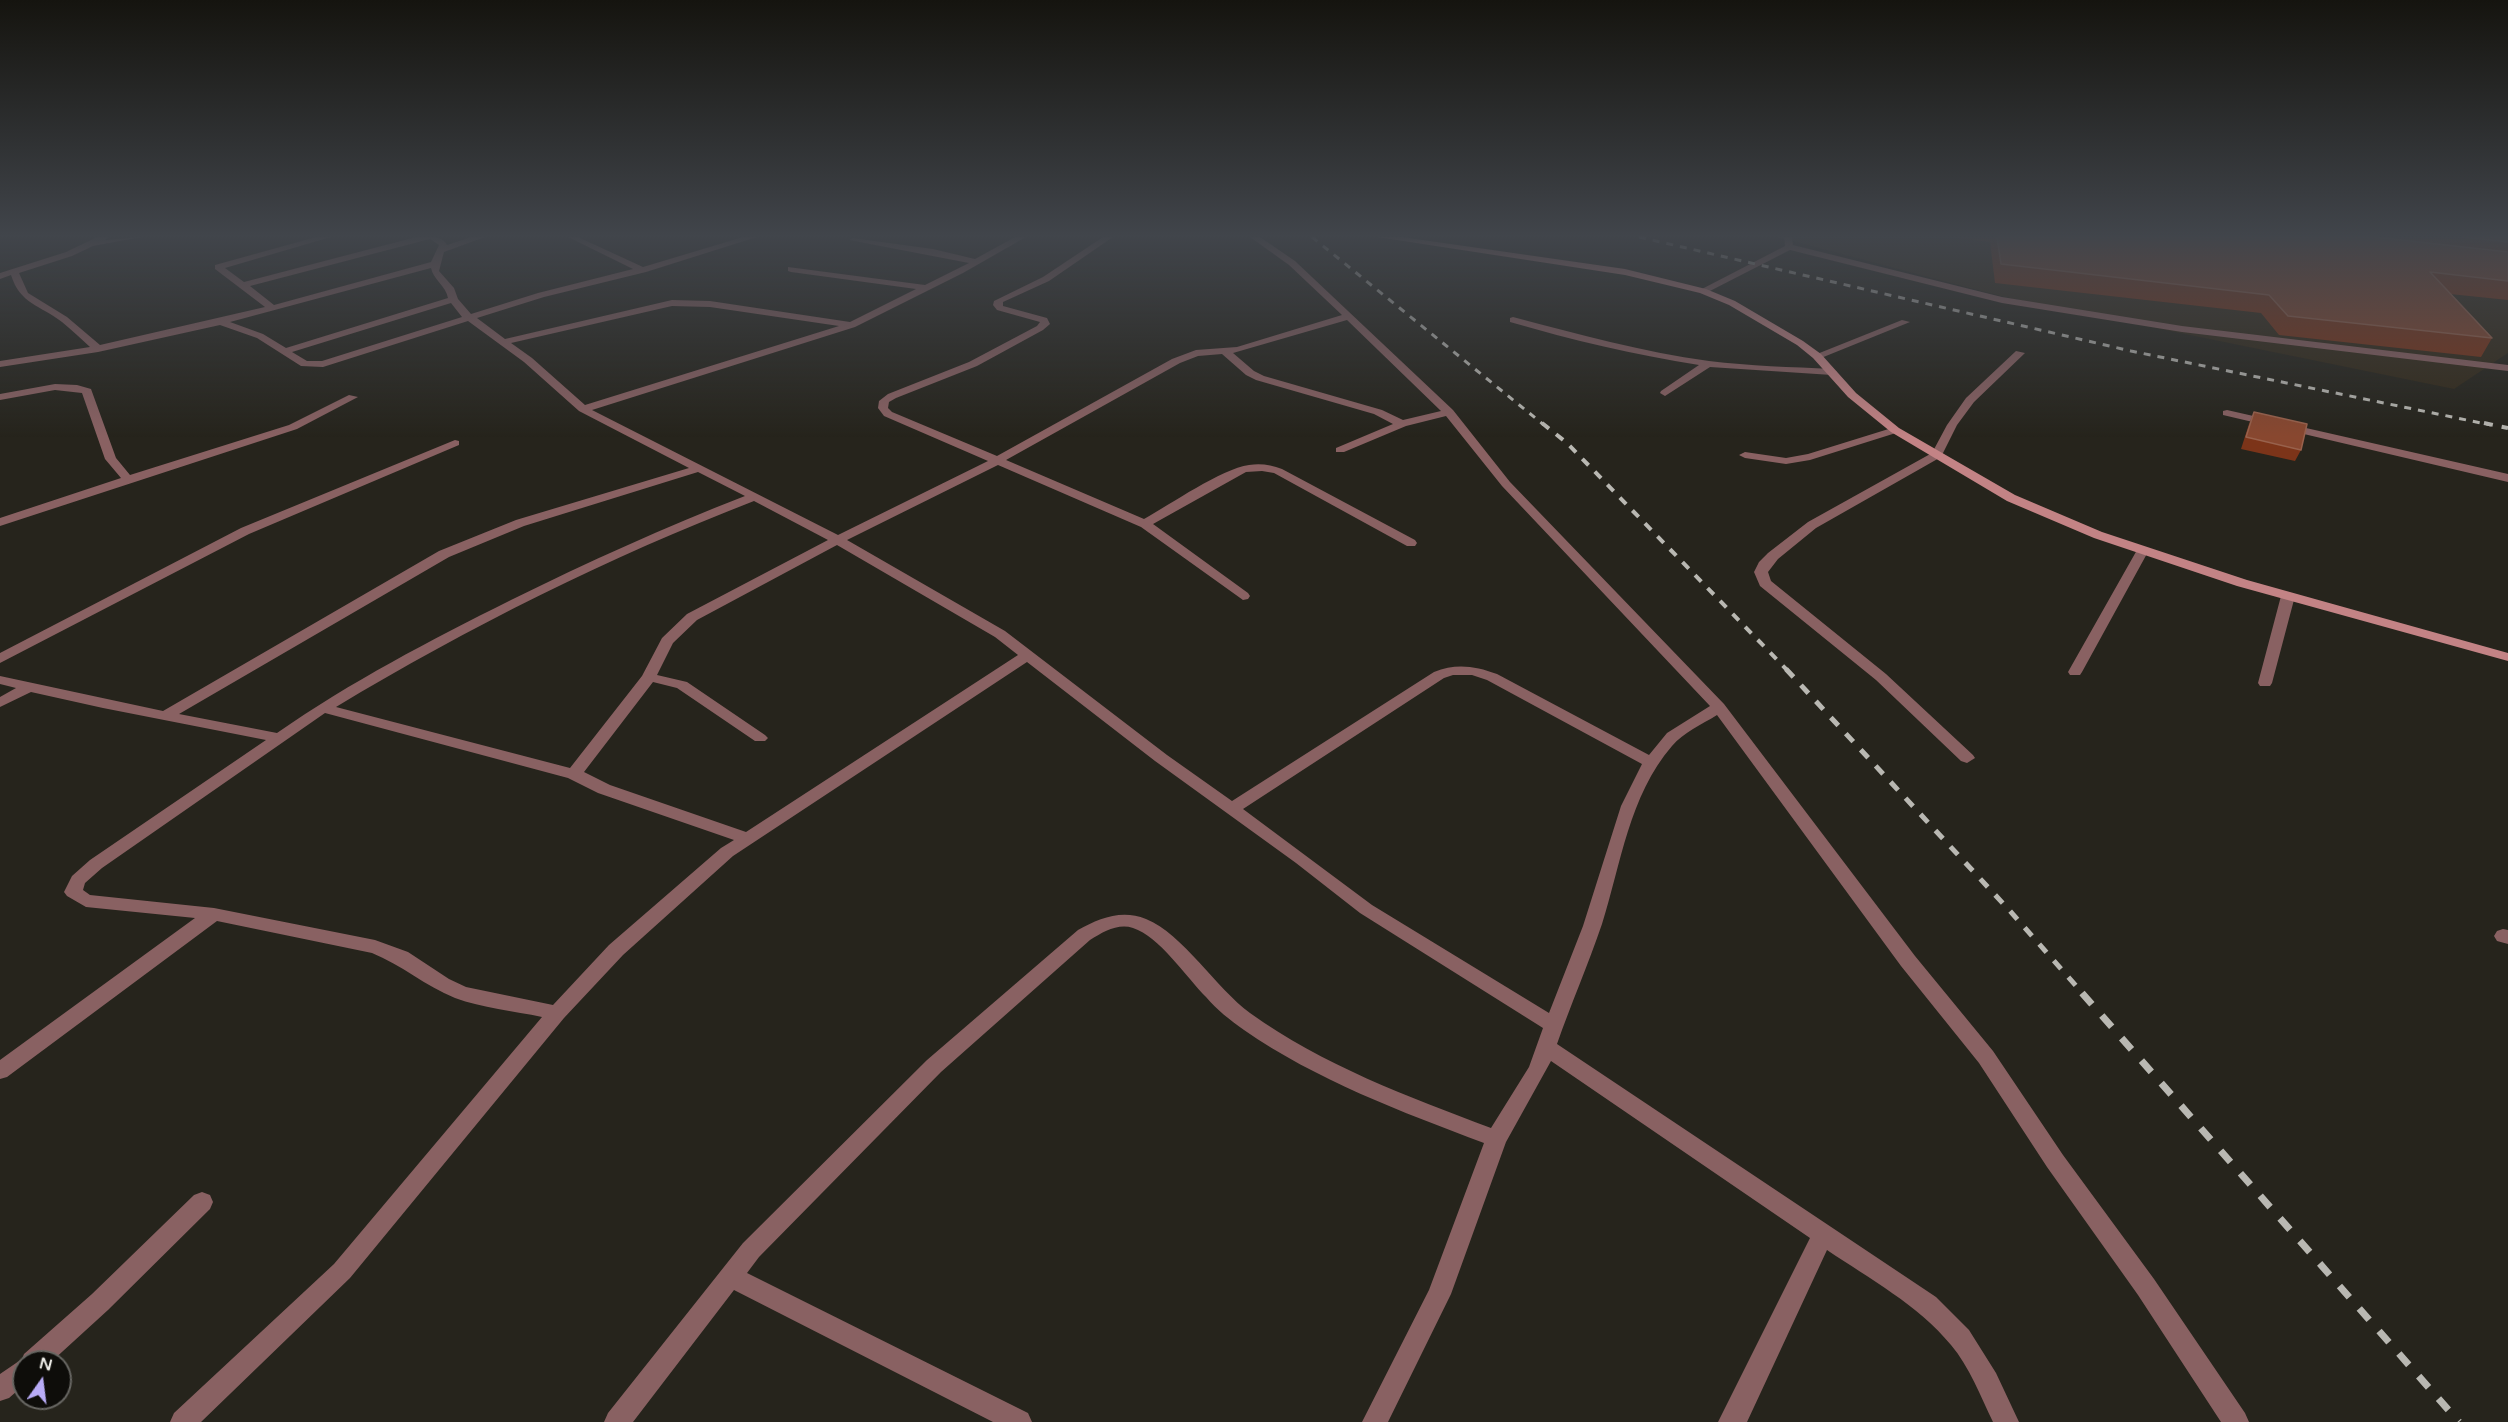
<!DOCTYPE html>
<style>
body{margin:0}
#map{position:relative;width:2508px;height:1422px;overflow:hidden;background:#26241c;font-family:"Varela Round",sans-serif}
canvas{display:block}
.north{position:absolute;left:12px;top:1350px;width:60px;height:60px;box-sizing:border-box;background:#0e0d0a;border:2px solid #676662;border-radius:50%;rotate:14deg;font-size:16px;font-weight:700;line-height:24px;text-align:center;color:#ecebe6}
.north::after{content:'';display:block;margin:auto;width:21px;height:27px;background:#b8abf7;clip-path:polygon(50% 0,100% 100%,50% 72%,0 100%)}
</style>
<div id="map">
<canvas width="2508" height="1422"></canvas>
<div class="north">N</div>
</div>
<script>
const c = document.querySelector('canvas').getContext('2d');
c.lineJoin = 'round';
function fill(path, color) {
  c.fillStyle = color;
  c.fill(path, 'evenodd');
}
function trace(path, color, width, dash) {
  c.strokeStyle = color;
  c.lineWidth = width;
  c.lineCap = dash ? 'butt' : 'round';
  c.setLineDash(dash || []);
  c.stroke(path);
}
fill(new Path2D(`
 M 1777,237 L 2508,237 L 2508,353 L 2454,389 L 2004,297 Z`), '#332a1a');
fill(new Path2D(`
 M 97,237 L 109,237 L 105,240 L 142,237 L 93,246 L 72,256 L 19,273 L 28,293 L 67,317 L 100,345 L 265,307 L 215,269 L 215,265 L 316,237 L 331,237 L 225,268 L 244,282 L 416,237 C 426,237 442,234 447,245 L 471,237 L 485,237 L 444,252 L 439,271 L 454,288 L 458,299 L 471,314 L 538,293 L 633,269 L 568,237 L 578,237 L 643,267 L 743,237 L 757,237 L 646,272 L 544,297 L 477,318 L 505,339 L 672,300 L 710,301 L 850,322 L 916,289 L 791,272 L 788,271 L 788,267 L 925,285 L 969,263 L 849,240 L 853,238 L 933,249 L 975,259 L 1015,237 L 1026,237 L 963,273 L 855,327 L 592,410 L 838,535 L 988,461 L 884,416 L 878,408 L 879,401 L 888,394 L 969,362 L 1037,326 L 1040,322 L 997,310 L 993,305 L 994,301 L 1043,277 L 1103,237 L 1113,237 L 1049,281 L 1003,302 L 1003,306 L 1047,318 L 1050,324 L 1043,330 L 977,366 L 896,398 L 889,402 L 888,408 L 892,412 L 997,456 L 1172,359 L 1196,350 L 1237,347 L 1342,315 L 1289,265 L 1250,237 L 1260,237 L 1295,261 L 1453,410 L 1510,482 L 1724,704 L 1915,956 L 1993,1051 L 2063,1155 L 2154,1279 L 2245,1413 L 2249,1422 L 2221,1422 L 2138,1295 L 2047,1167 L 1979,1063 L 1901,966 L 1717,715 C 1701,725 1684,732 1672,746 C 1629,796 1621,864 1602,924 C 1588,965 1571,1004 1557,1044 L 1936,1297 L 1969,1330 L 1996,1373 L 2019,1422 L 1993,1422 C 1981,1397 1969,1366 1951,1345 C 1918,1305 1870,1279 1827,1250 L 1747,1422 L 1718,1422 L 1810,1238 L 1551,1061 L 1506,1142 L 1451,1294 L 1388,1422 L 1362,1422 L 1429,1290 L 1484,1143 C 1402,1112 1316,1080 1244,1030 C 1230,1020 1217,1010 1206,997 C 1187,978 1159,936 1133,928 C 1118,923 1103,932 1090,940 L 941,1072 L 759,1257 L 747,1273 L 1028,1413 L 1032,1422 L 993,1422 L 734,1290 L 633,1422 L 604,1422 L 608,1413 L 743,1243 L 927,1060 L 1078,930 C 1099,918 1122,909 1146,919 C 1183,934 1216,988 1250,1013 C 1322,1065 1409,1097 1491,1128 L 1529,1067 L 1543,1028 L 1360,913 L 1296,863 L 1155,761 L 1027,662 L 733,856 L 623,955 L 564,1018 L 350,1278 L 201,1422 L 170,1422 L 174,1413 L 334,1264 L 542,1017 C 514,1011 482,1008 455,998 C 425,986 402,965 372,953 L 217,921 L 7,1077 L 0,1079 L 0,1060 L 195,918 L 86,907 L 67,896 L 64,892 L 72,876 L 90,860 L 266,740 L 103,708 L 31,692 L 0,707 L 0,697 L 16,688 L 0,684 L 0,676 L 163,711 L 439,551 L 516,520 L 689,468 L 579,411 L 524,362 L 468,321 L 323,367 L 301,366 L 257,338 L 220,325 L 98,352 L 0,367 L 0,361 L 90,347 C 81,339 72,330 62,322 C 40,305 20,304 11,275 L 0,279 L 0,273 L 66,252 ZM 430,239 L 439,245 L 431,262 L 274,305 L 250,286 ZM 431,268 C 433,279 446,286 448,298 L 286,348 L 263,334 L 230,322 ZM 451,303 L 462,317 L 322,361 L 307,361 L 292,352 ZM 672,306 L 710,307 L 839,326 L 585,405 L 532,358 L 511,343 ZM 1347,320 L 1441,411 L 1403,420 L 1382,410 L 1264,376 L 1254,371 L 1233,353 ZM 1222,354 L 1246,375 L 1256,380 L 1374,414 L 1393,424 L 1336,448 L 1336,452 L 1344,452 L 1406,426 L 1446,416 L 1502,486 L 1710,706 L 1667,733 L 1649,755 L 1497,674 C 1475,666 1456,663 1434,672 L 1232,801 L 1167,755 L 1005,631 L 847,540 L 998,465 L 1141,527 L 1243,600 L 1248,599 L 1250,596 L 1248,593 L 1153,524 L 1246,472 L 1262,471 L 1274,473 L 1407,546 L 1415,546 L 1417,543 L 1415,540 L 1282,469 C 1271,465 1261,463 1249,465 C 1221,469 1171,504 1144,519 L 1006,460 L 1180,363 L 1198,356 ZM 698,472 L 745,496 C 665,527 588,562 511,600 C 429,641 352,681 277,733 L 179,714 L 449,557 L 524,526 ZM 754,501 L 828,540 L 687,614 L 662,638 L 642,676 L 570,768 L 336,707 C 469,627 609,557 754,501 ZM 837,545 L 995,637 L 1018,655 L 746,832 L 610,785 L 584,772 L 653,682 L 677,688 L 755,741 L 765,741 L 768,738 L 765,735 L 687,682 L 657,675 L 673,643 L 697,620 ZM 1453,675 L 1472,675 L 1487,680 L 1642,764 L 1621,806 L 1583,926 L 1549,1013 L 1372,905 L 1243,809 L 1444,678 ZM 325,713 L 568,778 L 598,793 L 734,840 L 721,848 L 609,945 L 553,1005 L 466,987 L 449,979 L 408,952 L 375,940 L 214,908 L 90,895 L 83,890 L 85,883 L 102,868 Z
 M 1784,237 L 1792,237 L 1793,245 L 2002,297 L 2182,326 L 2508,365 L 2508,371 L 2182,332 L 2002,303 L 1790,250 L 1706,293 L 1698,291 L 1785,246 Z
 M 1513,317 C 1578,334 1642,352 1709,361 C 1750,366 1791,367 1832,369 L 1837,372 L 1832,375 L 1710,367 L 1665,396 L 1660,393 L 1661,391 L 1699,365 C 1635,355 1572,340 1510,322 L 1510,318 Z
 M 1902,320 L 1910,322 L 1821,358 L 1812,356 Z
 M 2016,351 L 2025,353 L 1974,402 L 1957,425 L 1941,457 L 1816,528 L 1778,559 L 1768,572 L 1771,581 L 1886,674 L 1973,755 L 1975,758 L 1967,763 L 1961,761 L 1876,680 L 1760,586 L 1754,572 L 1759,562 L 1768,553 L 1808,522 L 1932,453 L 1947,425 L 1966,398 Z
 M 55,384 L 77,385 L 91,389 L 116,458 L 130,475 L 289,425 L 349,395 L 358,397 L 297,429 L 0,526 L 0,518 L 121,478 L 105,459 L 82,393 L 55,390 L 0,400 L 0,394 Z
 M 2227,410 L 2508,474 L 2508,482 L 2223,415 L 2223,411 Z
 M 1895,427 L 1901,430 L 1899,432 L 1810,460 L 1786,464 L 1745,458 L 1739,455 L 1745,452 L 1786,458 L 1808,454 Z
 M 455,440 L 459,441 L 459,445 L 249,534 L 0,663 L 0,653 L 241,528 Z
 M 2143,546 L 2149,550 L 2082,672 L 2080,675 L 2070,675 L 2068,672 L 2137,550 Z
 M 2288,592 L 2295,596 L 2272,683 L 2270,686 L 2260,686 L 2258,683 L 2281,596 Z
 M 2503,929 L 2508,930 L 2508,944 L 2497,941 L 2494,936 L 2497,931 Z
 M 202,1192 L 210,1195 L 213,1202 L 210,1209 L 108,1310 L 51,1362 L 24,1362 L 24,1385 L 9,1398 L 0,1401 L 0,1374 L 22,1359 L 24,1354 L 92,1294 L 194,1195 Z`), '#896162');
fill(new Path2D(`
 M 1377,237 L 1402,237 L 1625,269 L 1706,289 L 1735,301 L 1803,341 L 1821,354 L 1856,393 L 1899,428 L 2015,495 L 2102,532 L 2247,580 L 2508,653 L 2508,661 L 2237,586 L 2094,538 L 2007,501 L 1891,432 L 1848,397 L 1813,358 L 1797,345 L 1729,305 L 1700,293 L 1625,275 Z`), '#c38385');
trace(new Path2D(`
 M 1312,237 L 1544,425
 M 1639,237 L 2131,351 L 2491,425`), '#b9b8b2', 3, [7, 7]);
trace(new Path2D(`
 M 1542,423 L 1567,443 L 1787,670
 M 2484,423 L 2508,428`), '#b9b8b2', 4, [9, 9]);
trace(new Path2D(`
 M 1786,669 L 2010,911 L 2084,995`), '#b9b8b2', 5, [11, 11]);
trace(new Path2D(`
 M 2082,993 L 2459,1422`), '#b9b8b2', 7, [15, 15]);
fill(new Path2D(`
 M 1950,237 L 2394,237 L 2393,240 L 2397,240 L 2395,237 L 2508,237 L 2508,300 L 2450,294 L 2492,338 L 2481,357 L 2279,335 L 2261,313 L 1995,283 L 1990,242 Z
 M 2254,412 L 2301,450 L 2295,461 L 2241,449 L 2249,424 Z`), '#7c3419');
const building = new Path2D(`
 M 1997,237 L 2375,237 L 2508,252 L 2508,281 L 2430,272 L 2492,338 L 2288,316 L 2269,295 L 2001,264 Z
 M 2462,237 L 2508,237 L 2508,242 Z
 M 2254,412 L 2307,424 L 2301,450 L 2246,437 Z`);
fill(building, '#88472f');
trace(building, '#98614c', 1.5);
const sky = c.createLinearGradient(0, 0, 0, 437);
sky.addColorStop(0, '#15140f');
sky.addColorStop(0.54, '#41454b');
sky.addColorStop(1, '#41454b00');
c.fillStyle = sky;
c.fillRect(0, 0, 2508, 437);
</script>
